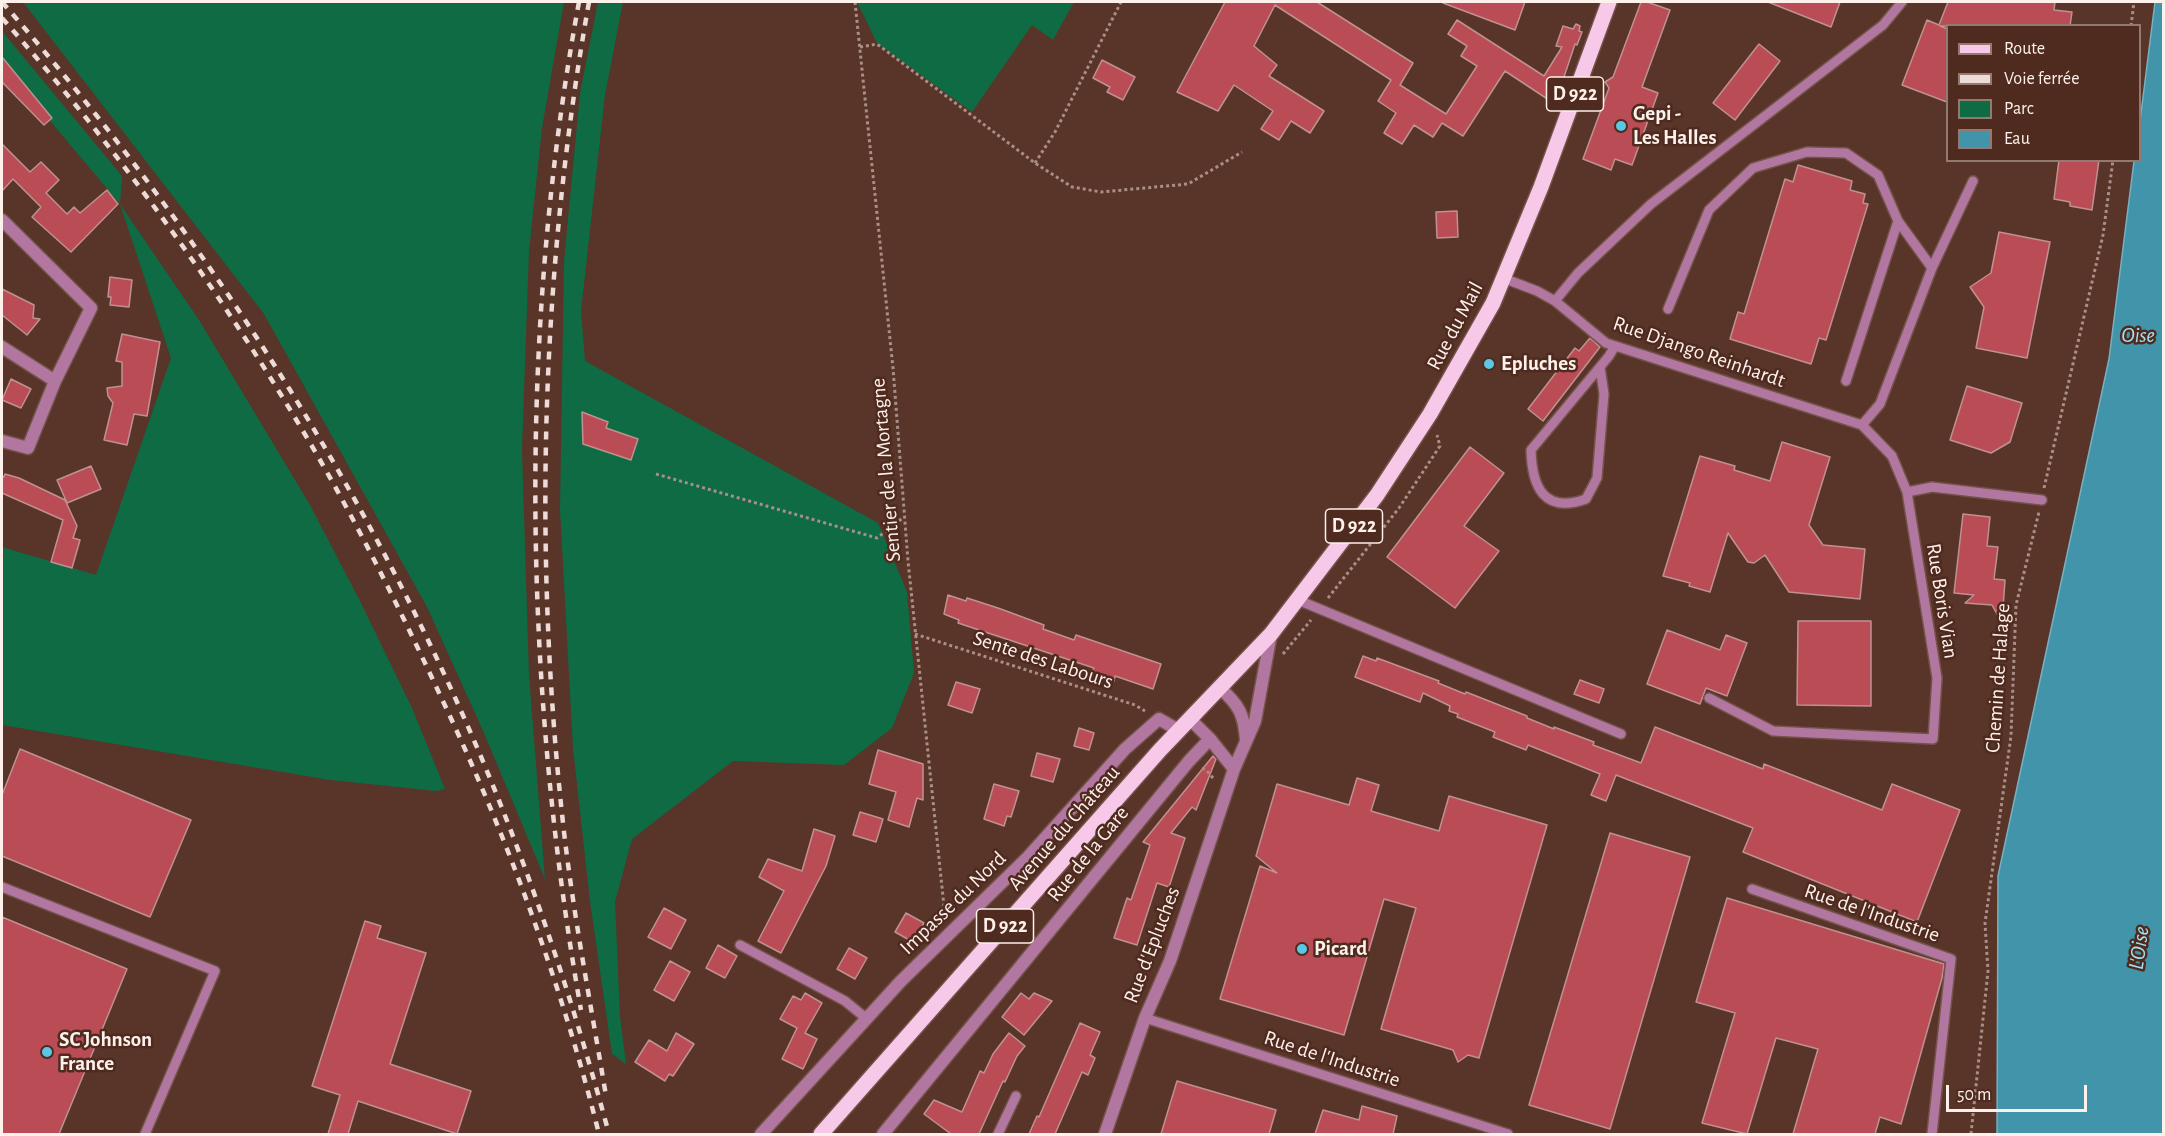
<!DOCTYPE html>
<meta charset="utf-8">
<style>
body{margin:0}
#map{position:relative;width:2165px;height:1136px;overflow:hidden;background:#593429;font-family:"Alegreya Sans",sans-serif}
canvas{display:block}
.frame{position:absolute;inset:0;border:3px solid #fef0eb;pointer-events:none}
.legend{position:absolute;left:1946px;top:24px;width:195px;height:138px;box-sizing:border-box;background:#4e2a1f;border:2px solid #947971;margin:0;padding:8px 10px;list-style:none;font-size:18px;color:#fef0eb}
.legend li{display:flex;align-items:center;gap:12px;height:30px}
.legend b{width:30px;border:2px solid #947971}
.scale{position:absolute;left:1946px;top:1085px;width:141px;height:27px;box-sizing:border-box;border:3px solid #fef0eb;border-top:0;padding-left:8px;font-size:18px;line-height:21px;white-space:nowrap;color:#fef0eb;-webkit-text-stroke:4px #4e2a1f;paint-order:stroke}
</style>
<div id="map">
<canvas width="2165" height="1136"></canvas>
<div class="frame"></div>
<ul class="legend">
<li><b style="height:8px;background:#f8c8e8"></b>Route</li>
<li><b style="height:8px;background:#ecdbd6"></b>Voie ferrée</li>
<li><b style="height:16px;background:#0f6b43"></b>Parc</li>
<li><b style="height:16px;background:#4294aa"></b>Eau</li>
</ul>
<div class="scale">50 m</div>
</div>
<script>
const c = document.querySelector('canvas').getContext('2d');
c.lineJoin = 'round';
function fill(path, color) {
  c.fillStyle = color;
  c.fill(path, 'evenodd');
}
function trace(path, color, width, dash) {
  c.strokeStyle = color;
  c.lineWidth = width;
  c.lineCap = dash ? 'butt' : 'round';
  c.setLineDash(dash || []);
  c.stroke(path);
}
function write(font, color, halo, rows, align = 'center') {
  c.font = font + ' "Alegreya Sans",sans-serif';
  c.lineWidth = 5;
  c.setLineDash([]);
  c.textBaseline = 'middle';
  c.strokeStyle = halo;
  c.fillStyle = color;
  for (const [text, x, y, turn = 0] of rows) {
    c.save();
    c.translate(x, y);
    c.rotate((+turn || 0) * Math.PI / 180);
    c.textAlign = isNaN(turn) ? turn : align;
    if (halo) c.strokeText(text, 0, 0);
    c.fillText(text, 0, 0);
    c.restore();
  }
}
fill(new Path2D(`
 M 23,2 L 564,2 L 542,128 L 529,251 L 522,450 L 529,675 L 545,879 L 484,733 L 427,607 L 264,314 Z
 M 598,2 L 623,2 L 605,95 L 581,311 L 585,361 L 878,523 L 907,592 L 914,673 L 892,728 L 844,765 L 733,761 L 632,839 L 615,902 L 620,1016 L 626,1064 L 612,1054 L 590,901 L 573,748 L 560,510 L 564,261 L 580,93 Z
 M 857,2 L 1074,2 L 1053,40 L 1032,25 L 972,112 L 877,43 Z
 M 2,31 L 122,176 L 120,204 L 199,320 L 310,505 L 360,601 L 412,708 L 445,789 L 436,791 L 330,780 L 2,725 L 2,547 L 96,575 L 171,358 L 120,204 L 2,64 Z`), '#0f6b43');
const water = new Path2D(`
 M 2155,2 L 2164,2 L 2163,1134 L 1997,1134 L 1998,876 L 2109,359 L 2134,161 L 2140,160 L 2140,121 Z`);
fill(water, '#4294aa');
trace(water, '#7ab0be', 1.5);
const building = new Path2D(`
 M 1225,2 L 1317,2 L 1413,63 L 1400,85 L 1446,114 L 1477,66 L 1461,56 L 1467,46 L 1448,34 L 1457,20 L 1544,76 L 1562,47 L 1556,46 L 1563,26 L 1573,29 L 1576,24 L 1580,26 L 1579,31 L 1582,32 L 1577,45 L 1575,44 L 1555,104 L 1505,71 L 1463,136 L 1442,123 L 1433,137 L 1414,125 L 1402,144 L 1384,133 L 1396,113 L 1378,101 L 1391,80 L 1275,5 L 1254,46 L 1277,65 L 1269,76 L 1324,111 L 1310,133 L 1291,121 L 1279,140 L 1261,129 L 1273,111 L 1234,85 L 1218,111 L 1177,92 Z
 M 1443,2 L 1525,2 L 1515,30 L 1443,3 Z
 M 1641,2 L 1647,2 L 1670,10 L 1642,87 L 1658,93 L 1632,165 L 1615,159 L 1611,170 L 1583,159 L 1609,88 L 1605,82 L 1613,77 Z
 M 1768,2 L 1840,2 L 1831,27 Z
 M 1948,2 L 2055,2 L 2054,10 L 2072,12 L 2070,26 L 1940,26 L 1947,29 L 1947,102 L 1902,85 L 1927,20 L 1939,25 Z
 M 1759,44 L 1780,61 L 1735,120 L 1713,103 Z
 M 2,57 L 52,118 L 44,125 L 2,82 Z
 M 1102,60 L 1135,77 L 1123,100 L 1107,92 L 1110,87 L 1093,78 Z
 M 2,144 L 30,172 L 41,162 L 59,180 L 46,193 L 67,214 L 74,207 L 80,213 L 107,190 L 118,204 L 71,252 L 32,217 L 41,207 L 13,179 L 2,191 Z
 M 2059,160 L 2099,160 L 2092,210 L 2070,206 L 2070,202 L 2054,199 Z
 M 1798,165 L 1852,181 L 1850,190 L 1865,194 L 1863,203 L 1868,204 L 1826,340 L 1819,338 L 1811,364 L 1730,339 L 1738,312 L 1744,314 L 1785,179 L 1793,182 Z
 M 1457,211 L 1458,237 L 1437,238 L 1436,212 Z
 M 1999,232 L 2050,242 L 2027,358 L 1976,348 L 1984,307 L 1970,287 L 1991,273 Z
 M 110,277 L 132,280 L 129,307 L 110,305 L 111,297 L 108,297 Z
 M 2,289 L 34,305 L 33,318 L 40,319 L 27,335 L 2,315 Z
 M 122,334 L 160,342 L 147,416 L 134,414 L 127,445 L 104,440 L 113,403 L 108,396 L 107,388 L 122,386 L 122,362 L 116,361 Z
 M 1590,338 L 1600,347 L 1543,421 L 1528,409 L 1575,348 L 1579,351 Z
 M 11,379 L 31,389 L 21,408 L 2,400 Z
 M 1967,386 L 2022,403 L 2010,442 L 1991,453 L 1950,440 Z
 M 582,412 L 608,422 L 606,428 L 638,439 L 631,460 L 583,444 Z
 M 1782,442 L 1830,457 L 1809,525 L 1823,545 L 1865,549 L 1860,599 L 1789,592 L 1765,555 L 1754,563 L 1748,562 L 1728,533 L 1710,592 L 1689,586 L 1690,583 L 1663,576 L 1700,456 L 1735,466 L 1734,470 L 1770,481 Z
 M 1470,447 L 1504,473 L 1464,526 L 1499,551 L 1455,608 L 1387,557 Z
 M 91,466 L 101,489 L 67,503 L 57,480 Z
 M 5,474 L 19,478 L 65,500 L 77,526 L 73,538 L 80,540 L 72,568 L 51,562 L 63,520 L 2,493 L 2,476 L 4,477 Z
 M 1963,514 L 1990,517 L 1987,546 L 1998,547 L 1994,579 L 2005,580 L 2002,623 L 1992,605 L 1965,603 L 1974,595 L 1954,593 Z
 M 948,595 L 966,601 L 967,598 L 998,608 L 1044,625 L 1043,629 L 1074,640 L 1076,635 L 1161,664 L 1153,689 L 1115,676 L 1114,681 L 1092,673 L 1094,668 L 958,623 L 959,620 L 944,614 Z
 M 1798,621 L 1871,621 L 1871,706 L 1797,705 Z
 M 1667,630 L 1720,650 L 1726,635 L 1747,643 L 1727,696 L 1706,688 L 1700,704 L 1647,684 Z
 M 1363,656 L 1376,661 L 1377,658 L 1439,681 L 1438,683 L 1465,694 L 1466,692 L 1527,716 L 1527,718 L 1554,729 L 1554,727 L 1594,742 L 1593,745 L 1641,763 L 1655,727 L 1763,769 L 1764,764 L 1882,810 L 1892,784 L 1960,810 L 1917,922 L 1743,852 L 1753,828 L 1616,775 L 1606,801 L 1591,795 L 1600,774 L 1528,745 L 1526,750 L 1493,737 L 1495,732 L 1457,717 L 1458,714 L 1449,711 L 1450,706 L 1423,693 L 1420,702 L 1355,677 Z
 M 1580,680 L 1604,689 L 1599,703 L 1574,694 Z
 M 956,682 L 980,689 L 972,713 L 948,705 Z
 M 1079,728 L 1094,733 L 1089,750 L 1074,746 Z
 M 20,749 L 191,820 L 150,917 L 2,856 L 2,795 Z
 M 878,750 L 923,764 L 923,800 L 917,798 L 909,827 L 888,820 L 896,792 L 869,784 Z
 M 1037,753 L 1060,759 L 1053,782 L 1031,776 Z
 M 1213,756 L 1216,759 L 1196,810 L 1192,807 L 1171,833 L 1185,838 L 1169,887 L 1157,883 L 1137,945 L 1114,938 L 1127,898 L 1131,900 L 1150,845 L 1143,842 Z
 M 1357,778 L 1379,785 L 1371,811 L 1439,831 L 1449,796 L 1547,825 L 1479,1058 L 1468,1055 L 1458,1062 L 1453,1050 L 1381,1029 L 1416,908 L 1384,899 L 1344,1035 L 1220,999 L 1260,866 L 1277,873 L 1256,856 L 1277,784 L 1349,805 Z
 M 994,784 L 1019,791 L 1011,817 L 1007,816 L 1004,826 L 984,819 Z
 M 860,812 L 883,819 L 876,842 L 853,835 Z
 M 814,829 L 835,836 L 826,866 L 781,953 L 758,941 L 784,891 L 759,877 L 768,859 L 802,871 Z
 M 1610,833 L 1690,857 L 1610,1129 L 1529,1105 Z
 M 1727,898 L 1944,964 L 1942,978 L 1901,1124 L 1880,1117 L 1875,1134 L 1793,1134 L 1818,1049 L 1776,1038 L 1747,1134 L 1702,1123 L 1735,1013 L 1696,1002 Z
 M 664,908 L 686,920 L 671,949 L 648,937 Z
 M 906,913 L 924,923 L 913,942 L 895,932 Z
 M 2,917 L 127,969 L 59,1134 L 2,1134 Z
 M 365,921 L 381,926 L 377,938 L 426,953 L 390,1064 L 471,1091 L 457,1134 L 358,1101 L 348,1134 L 328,1134 L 340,1095 L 312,1086 Z
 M 718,945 L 737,956 L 725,978 L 706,968 Z
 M 849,948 L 867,958 L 855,979 L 837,969 Z
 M 670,961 L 690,972 L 674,1001 L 654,990 Z
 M 805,993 L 822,1003 L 805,1033 L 817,1039 L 803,1069 L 782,1059 L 797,1028 L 780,1019 L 793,996 L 801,1000 Z
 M 1021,993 L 1029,999 L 1034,993 L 1052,1001 L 1024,1035 L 1002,1017 Z
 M 1080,1023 L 1100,1032 L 1090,1055 L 1095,1058 L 1088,1075 L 1082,1072 L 1055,1134 L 1029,1134 L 1037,1116 L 1039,1117 Z
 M 676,1033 L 694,1044 L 673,1076 L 669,1074 L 665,1081 L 635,1062 L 649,1040 L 667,1051 Z
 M 1009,1033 L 1025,1046 L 1017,1056 L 1005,1082 L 1003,1081 L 979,1134 L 951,1134 L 924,1114 L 934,1100 L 962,1112 L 980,1071 L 984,1073 L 993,1054 Z
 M 1177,1081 L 1276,1110 L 1269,1134 L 1161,1134 Z
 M 1362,1106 L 1397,1116 L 1393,1134 L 1315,1134 L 1323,1110 L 1359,1120 Z`);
fill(building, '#b94c54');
trace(building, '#c09192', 1.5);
const service = new Path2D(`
 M 1503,278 L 1537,291 L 1555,301 L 1606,343 L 1862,425
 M 1555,301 L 1578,273 L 1651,204 L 1883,25 L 1902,2
 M 1668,309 L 1709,210 L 1753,168 L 1807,152 L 1846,153 L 1878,175 L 1898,221 L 1932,268
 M 1600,367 L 1604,394 L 1597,478 L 1586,499 C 1544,514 1532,487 1531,450 L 1609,356 L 1615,346
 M 1846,381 L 1898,221
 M 1907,492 L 1932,487 L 2042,500
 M 1298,600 L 1621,734
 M 1709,698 L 1773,731 L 1933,739 L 1937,678 L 1907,492 L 1892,456 L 1862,425 L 1880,404 L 1932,268 L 1973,181
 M 2,887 L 215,971 L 145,1134
 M 1752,889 L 1951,959 L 1932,1134
 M 740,945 L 845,1001 L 867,1019
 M 1145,1018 L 1508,1134
 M 998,1134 L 1016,1096`);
const minor = new Path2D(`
 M 2,220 L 91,308 L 55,381 L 28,448 L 2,441
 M 2,347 L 55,381
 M 761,1134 L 901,981 L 1028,857 L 1125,749 L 1159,719 L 1180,731
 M 883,1134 L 1189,761 L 1210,739`);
const tertiary = new Path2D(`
 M 1220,688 C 1239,705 1244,714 1246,740
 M 1191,720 L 1210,739 L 1234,769
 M 1105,1134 L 1145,1018 L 1170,961 L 1234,769 L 1255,721 L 1271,634`);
const primary = new Path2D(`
 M 821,1134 L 1160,750 L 1271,634 L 1377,495 L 1430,414 L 1493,303 L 1541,187 L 1609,2`);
trace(service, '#735248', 12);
trace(minor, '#735248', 15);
trace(tertiary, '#735248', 15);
trace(primary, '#735248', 18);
trace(new Path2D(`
 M 855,2 L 893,368 L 908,561 L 945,916
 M 2131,26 L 2134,2
 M 860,47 L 877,44 L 1035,163 L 1072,187 L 1101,192 L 1188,184 L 1242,152
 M 1035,163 L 1055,132 L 1121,2
 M 656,474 L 877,538 L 904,517
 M 2044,488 L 2103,235 L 2113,160
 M 1328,598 L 1399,508 L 1440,446 L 1437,435
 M 915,634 L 1135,705 L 1145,711
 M 1283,654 L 1311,620
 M 1202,768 L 1207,771 L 1214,779
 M 1971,1134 L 1988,971 L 1985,923 L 2011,736 L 2016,605 L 2039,512`), '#a98f87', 3, [3, 3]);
trace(service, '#b177a0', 9);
trace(minor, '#b177a0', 12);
trace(tertiary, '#b177a0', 12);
trace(primary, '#f8c8e8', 15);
trace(new Path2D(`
 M 2,2 C 197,225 362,478 479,752 C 532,877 574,1004 609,1134
 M 579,2 C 518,330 523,682 581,1010
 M 589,2 C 541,269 533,552 563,823 C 573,914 591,1005 606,1096
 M 2,18 C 122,154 229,303 320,460 C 367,542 408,626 448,712 C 511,847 563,990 599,1134`), '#ecdbd6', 4.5, [8, 8]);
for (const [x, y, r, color] of [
 [1621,126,6,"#5ac8e5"],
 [1489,364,6,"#5ac8e5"],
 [1302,949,6,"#5ac8e5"],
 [47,1052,6,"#5ac8e5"]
]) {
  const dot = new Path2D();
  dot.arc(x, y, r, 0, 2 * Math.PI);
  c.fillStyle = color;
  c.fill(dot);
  trace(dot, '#4e2a1f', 2);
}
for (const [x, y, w] of [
 [1575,94,57],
 [1354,526,57],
 [1005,926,57]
]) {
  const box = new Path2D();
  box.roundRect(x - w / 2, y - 17, w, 34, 4.5);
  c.fillStyle = '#4e2a1f';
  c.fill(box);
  trace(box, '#fef0eb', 1.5);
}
write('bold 20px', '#fef0eb', null, [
 ["D 922",1575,94],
 ["D 922",1354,526],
 ["D 922",1005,926]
]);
write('bold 21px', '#fef0eb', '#4e2a1f', [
 ["Gepi -",1633,114],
 ["Les Halles",1633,138],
 ["Epluches",1501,364],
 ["Picard",1314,949],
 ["SC Johnson",59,1040],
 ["France",59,1064]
], 'left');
write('21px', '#fef0eb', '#4e2a1f', [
 ["Rue du Mail",1455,326,-62],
 ["Rue Django Reinhardt",1699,352,19],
 ["Sentier de la Mortagne",886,470,-95],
 ["Rue Boris Vian",1942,601,81],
 ["Sente des Labours",1043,660,18],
 ["Chemin de Halage",1998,678,-86],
 ["Avenue du Château",1064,828,-49],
 ["Rue de la Gare",1088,854,-51],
 ["Impasse du Nord",953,903,-44],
 ["Rue de l'Industrie",1872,913,19],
 ["Rue d'Epluches",1152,945,-69],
 ["Rue de l'Industrie",1332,1059,18]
]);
write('italic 22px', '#a3e2f5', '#4e2a1f', [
 ["Oise",2138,335],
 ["L'Oise",2139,948,-82]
]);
</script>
